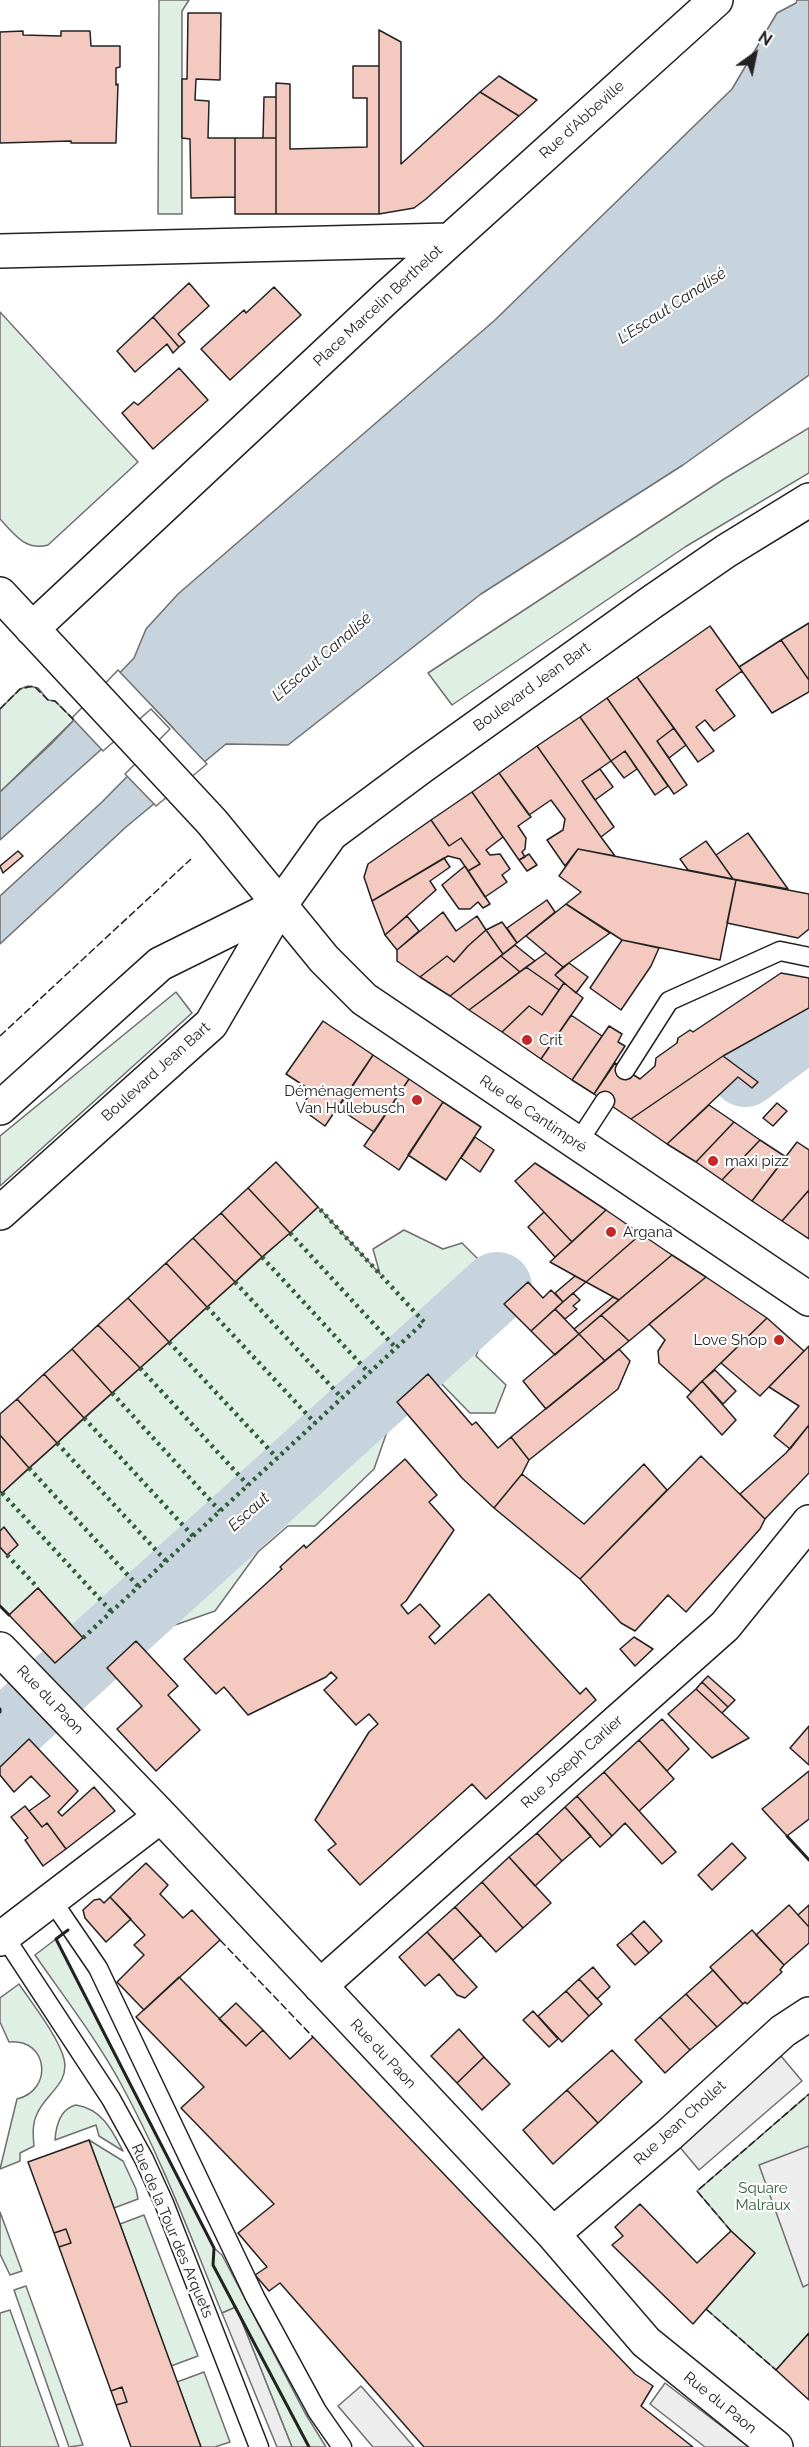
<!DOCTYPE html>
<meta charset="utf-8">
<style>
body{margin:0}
#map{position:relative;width:809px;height:2447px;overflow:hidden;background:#fff;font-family:Raleway,sans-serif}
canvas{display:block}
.north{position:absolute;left:725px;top:24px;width:60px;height:60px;-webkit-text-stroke:4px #fff;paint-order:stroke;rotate:33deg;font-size:16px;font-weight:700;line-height:24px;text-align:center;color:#222}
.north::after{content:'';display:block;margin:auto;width:21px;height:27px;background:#222;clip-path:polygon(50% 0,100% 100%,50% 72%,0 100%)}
</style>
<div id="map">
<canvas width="809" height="2447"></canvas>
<div class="north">N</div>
</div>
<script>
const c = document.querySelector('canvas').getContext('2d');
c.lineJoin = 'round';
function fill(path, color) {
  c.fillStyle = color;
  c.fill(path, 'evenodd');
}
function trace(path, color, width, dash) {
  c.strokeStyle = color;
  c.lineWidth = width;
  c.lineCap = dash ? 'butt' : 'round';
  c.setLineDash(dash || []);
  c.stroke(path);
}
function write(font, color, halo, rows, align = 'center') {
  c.font = font + ' Raleway,sans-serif';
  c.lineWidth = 4.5;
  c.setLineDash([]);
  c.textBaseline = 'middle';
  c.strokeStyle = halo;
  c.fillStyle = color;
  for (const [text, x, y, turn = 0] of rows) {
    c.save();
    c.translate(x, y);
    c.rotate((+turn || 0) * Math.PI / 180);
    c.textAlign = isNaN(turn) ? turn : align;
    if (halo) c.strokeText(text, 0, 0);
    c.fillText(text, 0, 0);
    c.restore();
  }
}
const green = new Path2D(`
 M 159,0 L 189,0 L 182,11 L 182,214 L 158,214 Z
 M 0,312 L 138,462 L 48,545 C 25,551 14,534 0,519 Z
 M 809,428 L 809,473 L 685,547 L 452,705 L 428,673 L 724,479 Z
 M 28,686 L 38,688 L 48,700 L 55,701 L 74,720 L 0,792 L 0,709 L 20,689 Z
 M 176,992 L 192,1013 L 0,1186 L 0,1136 Z
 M 318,1207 L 380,1274 L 373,1249 L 404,1230 L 443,1249 L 462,1243 L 490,1271 L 492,1314 L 476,1356 L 506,1385 L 495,1413 L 470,1413 L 427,1369 L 390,1402 L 389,1426 L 374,1469 L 315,1526 L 288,1526 L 258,1552 L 215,1611 L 175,1625 L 148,1626 L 98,1642 L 89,1632 L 83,1638 L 38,1588 L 9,1615 L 0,1606 L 0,1491 L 2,1493 ZM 409,1337 L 413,1342 L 359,1390 L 346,1395 Z
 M 56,1939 L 214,2248 L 222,2255 L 305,2413 L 326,2447 L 292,2447 L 236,2307 L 222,2313 C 190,2235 161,2157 121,2084 C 96,2038 64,1997 35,1955 Z
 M 19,1984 C 32,2003 59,2038 64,2059 C 70,2084 45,2094 37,2114 C 32,2124 33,2135 34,2146 L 20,2153 L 20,2161 L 0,2169 L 17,2099 C 54,2090 48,2038 9,2042 L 0,2022 L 0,1998 Z
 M 809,2094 L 809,2333 L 776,2370 L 706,2309 L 755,2253 L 731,2231 L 697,2191 Z
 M 76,2105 C 102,2109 112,2130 123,2151 L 99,2136 L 96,2125 L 55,2140 C 56,2125 60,2109 76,2105 Z
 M 89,2140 L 123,2161 L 136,2189 L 138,2199 L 114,2208 Z
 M 0,2212 L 22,2271 L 10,2275 L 0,2254 Z
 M 144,2215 L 198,2356 L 171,2366 L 120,2224 Z
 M 26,2286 L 83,2445 L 69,2447 L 14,2290 Z
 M 10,2310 L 59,2447 L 0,2447 L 0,2313 Z
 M 204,2372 L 230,2442 L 215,2447 L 201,2447 L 177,2382 Z`);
fill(green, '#e0efe3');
trace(green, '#6f6f6f', 1.5);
const parking = new Path2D(`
 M 781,2056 L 802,2081 L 699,2170 L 678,2145 Z
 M 809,2146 L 809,2284 L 803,2287 L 759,2165 Z
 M 236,2307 L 292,2447 L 277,2447 L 222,2313 Z
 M 665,2383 L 749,2447 L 705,2447 L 650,2404 Z
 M 361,2386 L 414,2447 L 373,2447 L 338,2406 Z`);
fill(parking, '#ededed');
trace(parking, '#6f6f6f', 1.5);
const water = new Path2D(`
 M 797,0 L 809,0 L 809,375 L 683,465 L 481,594 L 288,745 L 226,744 L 126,827 L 0,944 L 0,896 L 102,802 L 174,729 L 151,705 L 0,840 L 0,792 L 50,745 L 134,658 L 146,629 L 178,594 L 495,320 L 732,89 L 777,13 L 796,3 Z`);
fill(water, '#c7d3dd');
trace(water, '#6f6f6f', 1.5);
const pier = new Path2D(`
 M 118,670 L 207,764 L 156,806 L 125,774 L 170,729 L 151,709 L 103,751 L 72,718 Z`);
fill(pier, '#fff');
trace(pier, '#6f6f6f', 1.5);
trace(new Path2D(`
 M 745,1072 L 809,1024
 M 0,1737 L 497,1287`), '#c7d3dd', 70);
const building = new Path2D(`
 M 188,13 L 221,13 L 220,80 L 196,79 L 195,100 L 209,101 L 208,138 L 235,138 L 235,197 L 191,198 L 190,139 L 182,138 L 182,79 L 187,79 Z
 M 379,30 L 401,42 L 401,164 L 480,92 L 519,116 L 426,199 L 414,208 L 379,214 Z
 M 23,31 L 23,35 L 61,36 L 61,31 L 90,31 L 91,46 L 120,46 L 120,67 L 116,68 L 116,85 L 118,84 L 116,143 L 71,143 L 71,141 L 0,143 L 0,32 Z
 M 353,66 L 379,66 L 379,214 L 276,214 L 276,83 L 290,84 L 290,149 L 367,147 L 367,98 L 353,98 Z
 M 499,76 L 537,100 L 519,116 L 480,92 Z
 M 264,97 L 276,97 L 276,138 L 263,138 Z
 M 235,138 L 276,138 L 276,214 L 235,214 Z
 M 189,283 L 209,306 L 178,334 L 185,342 L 179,347 L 153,317 Z
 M 274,287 L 301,315 L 230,380 L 201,349 L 244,310 L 246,313 Z
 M 153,317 L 179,347 L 173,353 L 167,344 L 135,372 L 117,351 Z
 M 179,368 L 208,400 L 153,449 L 122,413 L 134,402 L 138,405 Z
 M 809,623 L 809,680 L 781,640 Z
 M 710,626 L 742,671 L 716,690 L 735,716 L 714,731 L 705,720 L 696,727 L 714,751 L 698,762 L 637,677 Z
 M 781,640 L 809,680 L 809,692 L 772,713 L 739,667 Z
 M 637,677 L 674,728 L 657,741 L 687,785 L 674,794 L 607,698 Z
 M 607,698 L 668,786 L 655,795 L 625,751 L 611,761 L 580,717 Z
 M 580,717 L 611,761 L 582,781 L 614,827 L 601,837 L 537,746 Z
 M 674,728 L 686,745 L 669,758 L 657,741 Z
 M 537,746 L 601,837 L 615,856 L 578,849 L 565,866 L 547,840 L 563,830 L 565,819 L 551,800 L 529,815 L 499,773 Z
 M 625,751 L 637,769 L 624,778 L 611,761 Z
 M 600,769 L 613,787 L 595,800 L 582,781 Z
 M 499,773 L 531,817 L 518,826 L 526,838 L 525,849 L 522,852 L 525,857 L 519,860 L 472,792 Z
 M 472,792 L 503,837 L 486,850 L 490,855 L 500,854 L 510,869 L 502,875 L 507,882 L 485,897 L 468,871 L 480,864 L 461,838 L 449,846 L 431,820 Z
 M 431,820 L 449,846 L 461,838 L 480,864 L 468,871 L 460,859 L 448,856 L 372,901 L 364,877 L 368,864 Z
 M 748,833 L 788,889 L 733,879 L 716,855 Z
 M 706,841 L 716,855 L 733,879 L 688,870 L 680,859 Z
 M 578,849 L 736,880 L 720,960 L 622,940 L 566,904 L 581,892 L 559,876 Z
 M 18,851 L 23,856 L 3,873 L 0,866 Z
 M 529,854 L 537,865 L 527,871 L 519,860 Z
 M 444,858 L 450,867 L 430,881 L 436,890 L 385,935 L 372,901 Z
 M 465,866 L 490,904 L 483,908 L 478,902 L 470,909 L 459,909 L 442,885 Z
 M 736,880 L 809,894 L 809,929 L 798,938 L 727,923 Z
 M 547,900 L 555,912 L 517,943 L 507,928 Z
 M 566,904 L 610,933 L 563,967 L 526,936 Z
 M 443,912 L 456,931 L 477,916 L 486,930 L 468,946 L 454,962 L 447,956 L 420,977 L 397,961 L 397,950 Z
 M 407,916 L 419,931 L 397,950 L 385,935 Z
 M 502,922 L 517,943 L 503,954 L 486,930 Z
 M 486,930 L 503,954 L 450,996 L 420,977 L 447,956 L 454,962 L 468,946 Z
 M 622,940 L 659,948 L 651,966 L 621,1010 L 590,988 Z
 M 515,945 L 535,961 L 520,972 L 501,956 Z
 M 546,953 L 563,967 L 555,975 L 564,983 L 559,990 L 526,967 Z
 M 501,956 L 520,972 L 469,1010 L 450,996 Z
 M 569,963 L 588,977 L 576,993 L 555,975 Z
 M 526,967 L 559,990 L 542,1015 L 529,1006 L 502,1032 L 469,1010 Z
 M 781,973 L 809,978 L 809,1008 L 723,1056 L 631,1119 L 594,1094 L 615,1063 L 640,1079 L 655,1066 L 656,1058 L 677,1043 L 678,1038 L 690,1030 L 693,1032 Z
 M 564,983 L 583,998 L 541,1059 L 502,1032 L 529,1006 L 542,1015 Z
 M 571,1015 L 602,1036 L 572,1080 L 541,1059 Z
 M 323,1021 L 373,1055 L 325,1126 L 300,1108 L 312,1091 L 286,1074 Z
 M 609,1026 L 622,1034 L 618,1042 L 625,1046 L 594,1094 L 572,1080 Z
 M 373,1055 L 409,1079 L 374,1132 L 338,1108 Z
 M 723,1056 L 758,1082 L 752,1088 L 738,1077 L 667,1144 L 631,1119 Z
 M 409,1079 L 443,1102 L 399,1170 L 364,1146 Z
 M 443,1102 L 481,1127 L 446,1180 L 408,1155 Z
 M 777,1103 L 787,1111 L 773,1126 L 763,1118 Z
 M 709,1105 L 734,1122 L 696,1162 L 667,1144 Z
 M 734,1122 L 760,1140 L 722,1180 L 696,1162 Z
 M 475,1137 L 494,1150 L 480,1172 L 461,1158 Z
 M 760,1140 L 786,1157 L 752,1201 L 722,1180 Z
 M 797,1142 L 809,1150 L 809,1190 L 782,1221 L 752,1201 Z
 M 276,1162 L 318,1207 L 290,1233 L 248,1188 Z
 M 535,1163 L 606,1210 L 572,1242 L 515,1181 Z
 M 248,1188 L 290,1233 L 262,1257 L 221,1213 Z
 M 809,1190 L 809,1239 L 782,1221 Z
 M 606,1210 L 641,1234 L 586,1282 L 550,1262 Z
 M 544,1212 L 572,1242 L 555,1257 L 528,1227 Z
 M 221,1213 L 262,1257 L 235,1282 L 193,1238 Z
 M 641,1234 L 672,1255 L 619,1300 L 586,1282 Z
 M 193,1238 L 235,1282 L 207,1307 L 166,1263 Z
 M 672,1255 L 706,1277 L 629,1341 L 601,1315 Z
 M 166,1263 L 207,1307 L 169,1342 L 128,1298 Z
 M 575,1276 L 586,1282 L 563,1302 L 555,1293 Z
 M 706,1277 L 767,1318 L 691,1392 L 659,1363 L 658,1351 L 665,1340 L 649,1324 Z
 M 528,1282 L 543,1298 L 551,1290 L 563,1302 L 531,1331 L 504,1304 Z
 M 573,1293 L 580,1300 L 573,1306 L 577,1309 L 565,1319 L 555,1309 Z
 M 613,1297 L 619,1300 L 579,1334 L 574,1329 Z
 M 128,1298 L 169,1342 L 140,1368 L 98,1325 Z
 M 555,1309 L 579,1334 L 555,1355 L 531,1331 Z
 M 601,1315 L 629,1341 L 605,1361 L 579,1334 Z
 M 767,1318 L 804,1351 L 760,1396 L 721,1363 Z
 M 98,1325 L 140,1368 L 112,1393 L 72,1349 Z
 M 579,1334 L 605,1361 L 546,1409 L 523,1381 Z
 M 809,1346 L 809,1425 L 790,1449 L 774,1436 L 799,1406 L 769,1387 Z
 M 72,1349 L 112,1393 L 84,1418 L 44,1374 Z
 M 619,1349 L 630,1361 L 618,1389 L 529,1460 L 511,1437 Z
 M 715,1370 L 736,1391 L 723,1404 L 702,1381 Z
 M 44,1374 L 84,1418 L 57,1443 L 17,1399 Z
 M 428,1374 L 472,1425 L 476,1422 L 498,1448 L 511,1437 L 529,1460 L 522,1474 L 494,1508 L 462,1478 L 397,1402 Z
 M 702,1381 L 736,1420 L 722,1435 L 687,1397 Z
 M 17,1399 L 57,1443 L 29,1468 L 0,1435 L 0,1414 Z
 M 809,1425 L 809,1473 L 765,1519 L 740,1494 L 786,1453 Z
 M 0,1435 L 29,1468 L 2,1493 L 0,1491 Z
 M 701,1456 L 765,1519 L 760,1529 L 686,1612 L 668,1595 L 635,1631 L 621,1623 L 580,1579 Z
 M 405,1459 L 437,1495 L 429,1502 L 454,1530 L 406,1601 L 401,1605 L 408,1614 L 420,1604 L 440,1626 L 429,1637 L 435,1644 L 489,1594 L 580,1694 L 586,1688 L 596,1700 L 486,1799 L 472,1784 L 360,1885 L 328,1850 L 336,1844 L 315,1820 L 369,1732 L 378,1724 L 369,1714 L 356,1725 L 324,1690 L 337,1678 L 331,1672 L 326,1677 L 248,1715 L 224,1687 L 216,1694 L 184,1659 L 282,1569 L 280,1567 L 304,1545 L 306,1548 Z
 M 644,1464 L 667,1490 L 580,1579 L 494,1508 L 522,1474 L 584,1524 Z
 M 4,1527 L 18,1545 L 7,1555 L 0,1547 L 0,1531 Z
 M 38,1588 L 83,1638 L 55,1663 L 9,1615 Z
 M 634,1637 L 653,1649 L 635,1666 L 620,1649 Z
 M 136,1641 L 178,1686 L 168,1695 L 200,1730 L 156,1771 L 117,1729 L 142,1706 L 107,1668 Z
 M 708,1676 L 735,1700 L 728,1707 L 702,1682 Z
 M 702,1682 L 728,1707 L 722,1713 L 696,1689 Z
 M 696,1689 L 722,1713 L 749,1738 L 712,1758 L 668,1714 Z
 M 662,1719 L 689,1749 L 667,1771 L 639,1740 Z
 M 809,1726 L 809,1765 L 790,1748 Z
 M 29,1739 L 78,1791 L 58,1812 L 62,1816 L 94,1787 L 115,1811 L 66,1849 L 47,1823 L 42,1827 L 29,1811 L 50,1796 L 31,1776 L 14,1792 L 0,1775 L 0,1767 Z
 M 639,1740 L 674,1779 L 639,1811 L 604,1772 Z
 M 809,1771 L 809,1819 L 787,1836 L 762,1809 Z
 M 604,1772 L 676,1852 L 662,1864 L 625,1823 L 612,1836 L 577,1796 Z
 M 577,1796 L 612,1836 L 600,1847 L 565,1807 Z
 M 25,1806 L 42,1827 L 47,1823 L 66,1849 L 43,1866 L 25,1840 L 28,1838 L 11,1817 Z
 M 565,1807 L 591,1836 L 562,1861 L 537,1833 Z
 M 537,1833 L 562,1861 L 535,1886 L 509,1857 Z
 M 732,1843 L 746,1858 L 712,1890 L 698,1875 Z
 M 509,1857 L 551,1903 L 523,1928 L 482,1882 Z
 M 146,1863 L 168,1885 L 160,1894 L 183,1918 L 192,1910 L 220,1940 L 144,2010 L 117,1982 L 144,1955 L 134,1945 L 145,1935 L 110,1897 Z
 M 482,1882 L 523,1928 L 496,1952 L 455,1907 Z
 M 110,1897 L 131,1919 L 106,1942 L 85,1918 L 83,1910 L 94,1900 L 100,1899 L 104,1903 Z
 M 789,1905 L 809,1927 L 809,1943 L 784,1965 L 756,1935 Z
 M 809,1905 L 809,1927 L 798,1915 Z
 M 455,1907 L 481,1935 L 453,1960 L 427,1932 Z
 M 644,1921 L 662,1941 L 649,1953 L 631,1933 Z
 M 752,1930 L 784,1965 L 780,1970 L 782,1972 L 747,2004 L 745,2002 L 743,2004 L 710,1967 Z
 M 427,1932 L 477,1987 L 465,1998 L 457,1995 L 439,1974 L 425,1986 L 399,1957 Z
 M 631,1933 L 649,1953 L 635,1965 L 617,1945 Z
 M 593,1967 L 610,1987 L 597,1999 L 579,1979 Z
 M 713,1970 L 743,2004 L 717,2027 L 686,1994 Z
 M 179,1977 L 246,2046 L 263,2030 L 290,2059 L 313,2037 L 635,2374 L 653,2386 L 641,2406 L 693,2447 L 424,2447 L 280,2283 L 269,2291 L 255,2275 L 267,2267 L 238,2233 L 274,2204 L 181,2108 L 204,2087 L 136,2017 Z
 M 579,1979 L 602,2004 L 589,2016 L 566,1991 Z
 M 566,1991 L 589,2016 L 562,2042 L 538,2016 Z
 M 686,1994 L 717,2027 L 690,2050 L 660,2017 Z
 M 236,2003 L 263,2030 L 246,2046 L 219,2019 Z
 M 533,2011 L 558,2039 L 549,2047 L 523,2020 Z
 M 660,2017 L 690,2050 L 665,2073 L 635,2040 Z
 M 459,2029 L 484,2057 L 457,2083 L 431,2056 Z
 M 612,2050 L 642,2082 L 598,2123 L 567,2090 Z
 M 484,2057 L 510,2084 L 482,2110 L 457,2083 Z
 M 567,2090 L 598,2123 L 553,2164 L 523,2130 Z
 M 89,2140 L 120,2224 L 201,2447 L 131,2447 L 116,2405 L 127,2402 L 122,2387 L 111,2391 L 59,2247 L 71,2243 L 66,2229 L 54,2233 L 28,2162 Z
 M 640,2204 L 697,2263 L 731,2231 L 755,2253 L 693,2324 L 612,2245 L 623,2236 L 615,2227 Z
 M 66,2229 L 71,2243 L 59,2247 L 54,2233 Z
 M 809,2333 L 809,2400 L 776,2370 Z
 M 122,2387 L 127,2402 L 116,2405 L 111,2391 Z`);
fill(building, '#f3c9c0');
trace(building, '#222', 1.5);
const service = new Path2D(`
 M 625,1070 L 669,1001 L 780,951 L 809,957
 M 577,1144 L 605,1101
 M 51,1899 L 98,1968 L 255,2297 L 317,2411 L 342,2447
 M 4,1936 L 111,2099 L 144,2159 L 164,2203 L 259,2447`);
const minor = new Path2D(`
 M 0,251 L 449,240
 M 0,594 L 212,822 L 324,959 L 364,999 L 809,1299
 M 32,629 L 387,297 L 716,0
 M 0,1108 L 160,964 L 281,904
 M 0,1213 L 211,1024 L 281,904 L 331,834 L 421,767 L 652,602 L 726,551 L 809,500
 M 0,1649 L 161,1816 L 553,2234 L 646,2342 L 776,2447
 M 0,1939 L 161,1816
 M 320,1986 L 725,1626 L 809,1522
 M 553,2234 L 669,2135 L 783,2031 L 809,2014`);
trace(service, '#222', 21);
trace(minor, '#222', 36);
trace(service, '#fff', 18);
trace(minor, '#fff', 33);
trace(new Path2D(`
 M 290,1233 L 396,1348
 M 262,1257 L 369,1373
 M 235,1282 L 342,1398
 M 207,1307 L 315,1423
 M 169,1342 L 277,1458
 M 140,1368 L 248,1485
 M 112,1393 L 220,1511
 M 84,1418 L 193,1536
 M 57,1443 L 166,1561
 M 29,1468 L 138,1586
 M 2,1493 L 111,1611
 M 7,1555 L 38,1588
 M 83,1638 L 424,1322 L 318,1207`), '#2f5e38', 4.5, [3, 4.5]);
trace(new Path2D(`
 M 0,709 L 20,689 L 34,686 L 48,700 L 55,701 L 74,720
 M 0,1036 L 191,859
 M 220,1940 L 313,2037
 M 731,2231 L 697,2191 L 809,2094
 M 706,2309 L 776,2370`), '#222', 1.5, [8, 3]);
trace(new Path2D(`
 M 0,1606 L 9,1615
 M 0,1709 L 0,1712
 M 787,1836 L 809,1860
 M 68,1930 L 56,1939 L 214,2248 L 213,2265 L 309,2447`), '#222', 3);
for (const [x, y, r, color] of [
 [527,1040,6,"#c62828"],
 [417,1100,6,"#c62828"],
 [713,1161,6,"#c62828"],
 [611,1232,6,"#c62828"],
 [779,1340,6,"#c62828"]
]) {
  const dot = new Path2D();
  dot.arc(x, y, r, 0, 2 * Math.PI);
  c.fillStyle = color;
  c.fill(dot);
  trace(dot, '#fff', 2);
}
write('15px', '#222', '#fff', [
 ["Rue d'Abbeville",582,120,-42],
 ["Place Marcelin Berthelot",378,306,-43],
 ["Boulevard Jean Bart",532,687,-36],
 ["Boulevard Jean Bart",156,1072,-42],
 ["Rue de Cantimpré",533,1114,34],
 ["Rue du Paon",50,1700,46],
 ["Rue Joseph Carlier",572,1762,-42],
 ["Rue du Paon",383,2054,47],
 ["Rue Jean Chollet",680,2123,-42],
 ["Rue de la Tour des Arquets",172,2231,67],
 ["Rue du Paon",720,2403,39]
]);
write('15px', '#222', '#fff', [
 ["Crit",539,1040],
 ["Déménagements",405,1091,"right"],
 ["Van Hullebusch",405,1108,"right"],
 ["maxi pizz",725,1161],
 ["Argana",623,1232],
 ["Love Shop",767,1340,"right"]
], 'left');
write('15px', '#2f5e38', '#fff', [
 ["Square",763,2188],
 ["Malraux",763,2205]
]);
write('italic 16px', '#222', '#fff', [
 ["L'Escaut Canalisé",672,306,-33],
 ["L'Escaut Canalisé",322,657,-41],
 ["Escaut",249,1512,-42]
]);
</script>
